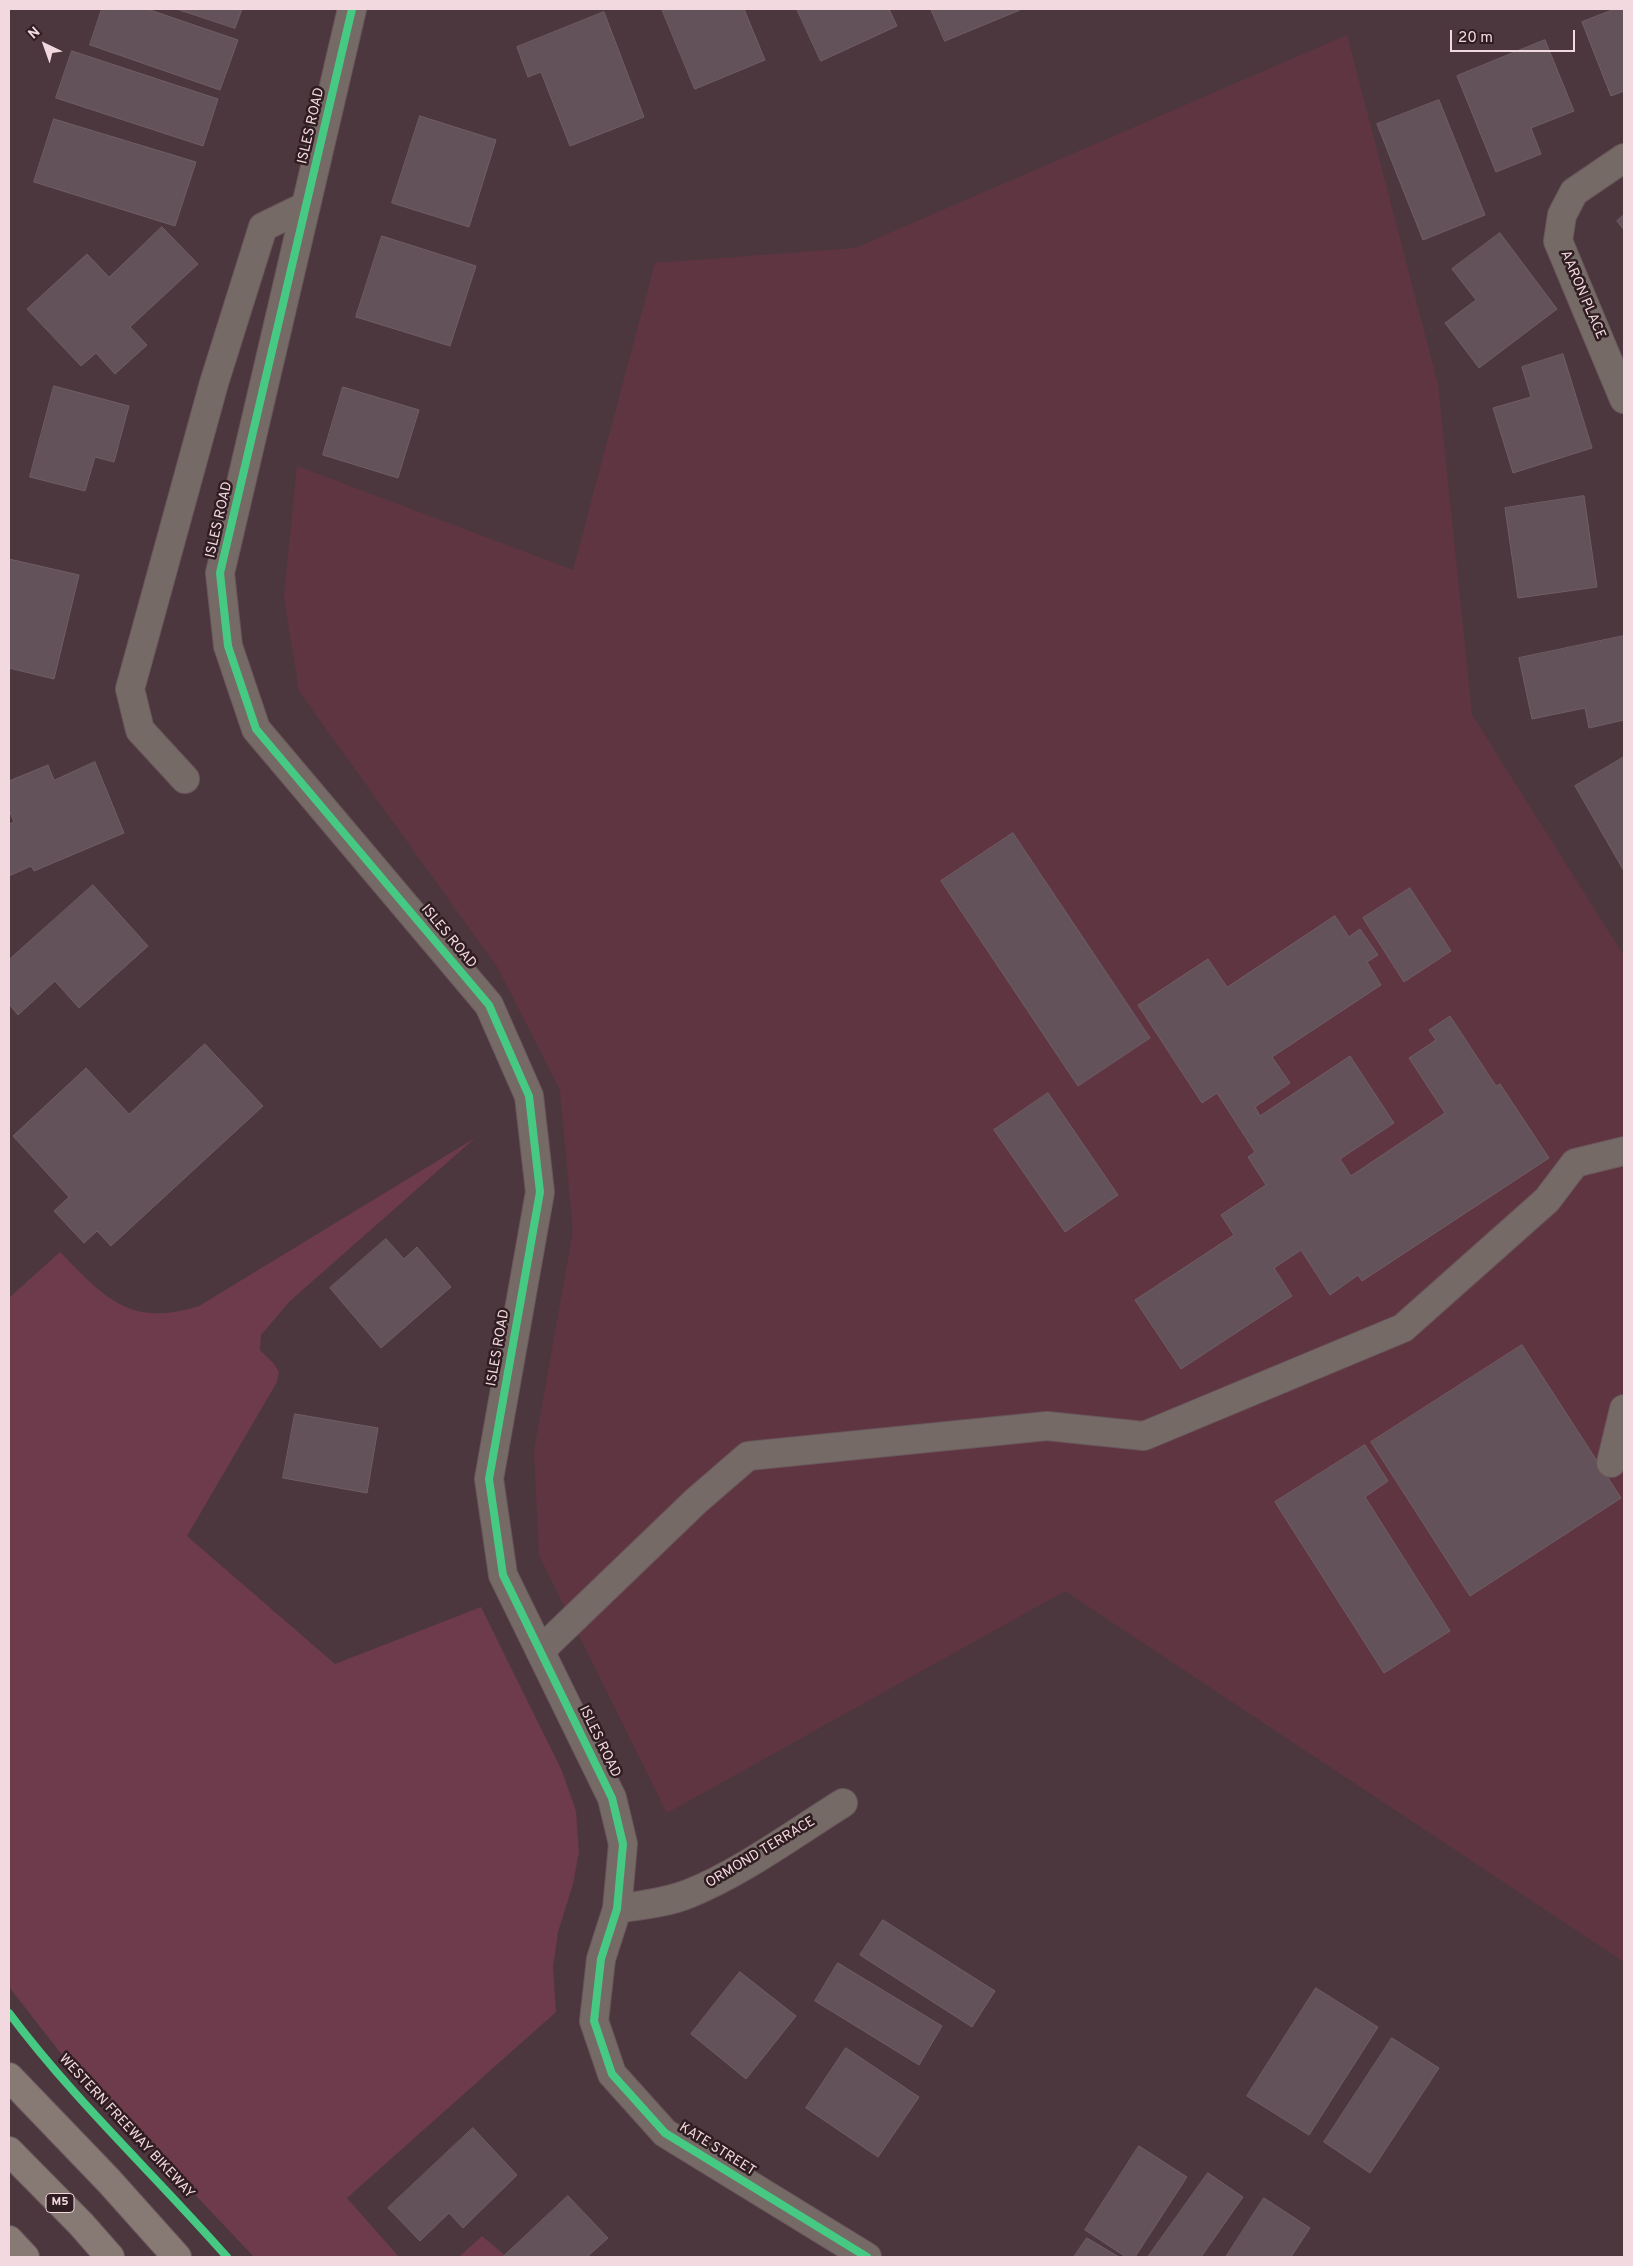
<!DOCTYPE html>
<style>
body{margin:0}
#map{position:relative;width:1633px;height:2266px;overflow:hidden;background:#4d373e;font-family:Overpass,sans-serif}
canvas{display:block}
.frame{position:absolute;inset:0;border:10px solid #f2d9df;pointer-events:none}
.north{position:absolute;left:20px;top:20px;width:50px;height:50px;-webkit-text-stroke:4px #2f1d22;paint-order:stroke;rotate:318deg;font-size:14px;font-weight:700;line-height:20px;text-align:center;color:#f2d9df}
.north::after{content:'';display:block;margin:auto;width:18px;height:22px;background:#f2d9df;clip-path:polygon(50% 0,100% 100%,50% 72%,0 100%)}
.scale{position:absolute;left:1450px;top:30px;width:125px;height:22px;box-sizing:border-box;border:2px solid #f2d9df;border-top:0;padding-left:6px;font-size:15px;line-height:18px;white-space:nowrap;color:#f2d9df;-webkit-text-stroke:4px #2f1d22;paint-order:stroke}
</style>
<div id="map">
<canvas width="1633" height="2266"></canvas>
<div class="frame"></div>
<div class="north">N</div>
<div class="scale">20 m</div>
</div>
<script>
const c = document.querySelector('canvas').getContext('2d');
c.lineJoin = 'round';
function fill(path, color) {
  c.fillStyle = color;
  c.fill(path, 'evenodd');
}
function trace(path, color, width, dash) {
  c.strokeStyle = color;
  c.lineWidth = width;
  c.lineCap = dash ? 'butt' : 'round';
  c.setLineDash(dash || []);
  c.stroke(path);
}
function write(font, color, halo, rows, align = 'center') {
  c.font = font + ' Overpass,sans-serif';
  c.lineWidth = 5;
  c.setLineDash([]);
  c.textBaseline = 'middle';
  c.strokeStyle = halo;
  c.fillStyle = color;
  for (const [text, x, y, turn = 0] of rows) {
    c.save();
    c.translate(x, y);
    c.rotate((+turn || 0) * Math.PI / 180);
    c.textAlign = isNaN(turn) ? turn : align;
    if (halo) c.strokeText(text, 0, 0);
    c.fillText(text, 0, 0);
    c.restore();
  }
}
fill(new Path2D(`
 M 1347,35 L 1438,385 L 1472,715 L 1624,956 L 1624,1962 L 1065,1591 L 667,1813 L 539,1555 L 534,1450 L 573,1232 L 560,1090 L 498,968 L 299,691 L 284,597 L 297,466 L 573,570 L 655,263 L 855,248 Z`), '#603542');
fill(new Path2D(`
 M 475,1138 L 290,1301 L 261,1335 L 260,1350 L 274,1364 L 279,1372 L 277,1382 L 187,1536 L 335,1664 L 481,1607 L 562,1771 L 576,1811 L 579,1852 L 573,1884 L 558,1932 L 553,1967 L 556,2012 L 347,2198 L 399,2257 L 254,2257 L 59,2051 L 9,1987 L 9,1298 L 60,1252 C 105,1298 130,1328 199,1306 Z
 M 482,2236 L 507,2257 L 459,2257 Z`), '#6d3b4b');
const building = new Path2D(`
 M 102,9 L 147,9 L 238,40 L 220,90 L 90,45 Z
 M 177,9 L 242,9 L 235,28 Z
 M 662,9 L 744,9 L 765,60 L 695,89 Z
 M 797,9 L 889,9 L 897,26 L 821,61 Z
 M 931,9 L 1019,9 L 1020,10 L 945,41 Z
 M 1615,9 L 1624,9 L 1624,91 L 1611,96 L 1582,22 Z
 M 604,12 L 644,117 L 570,146 L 541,72 L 528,77 L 517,47 Z
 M 1545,40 L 1574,111 L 1531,128 L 1541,154 L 1496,172 L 1457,76 Z
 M 72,51 L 218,99 L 203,146 L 56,98 Z
 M 1439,100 L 1485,215 L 1423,240 L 1377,124 Z
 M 420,116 L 496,140 L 469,227 L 392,203 Z
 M 54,119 L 196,162 L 175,226 L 34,182 Z
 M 1624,215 L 1624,230 L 1617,221 Z
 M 162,227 L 198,264 L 130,327 L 147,345 L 115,374 L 96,353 L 81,366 L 27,309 L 87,254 L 109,277 Z
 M 1500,233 L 1557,309 L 1479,368 L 1445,323 L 1476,300 L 1452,269 Z
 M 382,236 L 476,266 L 450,346 L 356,317 Z
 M 1563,354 L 1592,448 L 1513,473 L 1493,408 L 1531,397 L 1522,367 Z
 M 54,386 L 129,406 L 114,462 L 95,457 L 85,491 L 30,477 Z
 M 343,387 L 419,410 L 398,478 L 323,455 Z
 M 1584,496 L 1597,587 L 1518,598 L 1505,508 Z
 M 9,559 L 79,575 L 54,679 L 9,668 Z
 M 1624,636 L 1624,720 L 1589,728 L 1585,708 L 1532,719 L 1519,658 Z
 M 1624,757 L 1624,871 L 1575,786 Z
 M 95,762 L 124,833 L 34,871 L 31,866 L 9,876 L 9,824 L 14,822 L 9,810 L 9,781 L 48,765 L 54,780 Z
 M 1013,833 L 1150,1038 L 1078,1086 L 941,881 Z
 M 93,885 L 148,946 L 79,1008 L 55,981 L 18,1015 L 9,1004 L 9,960 Z
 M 1410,888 L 1451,951 L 1404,982 L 1363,918 Z
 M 1335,916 L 1349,937 L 1360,929 L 1378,955 L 1367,962 L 1381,985 L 1272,1057 L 1290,1083 L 1255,1107 L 1260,1116 L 1350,1056 L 1394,1123 L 1340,1159 L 1351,1176 L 1445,1113 L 1409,1058 L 1436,1040 L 1429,1030 L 1450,1016 L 1496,1086 L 1500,1084 L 1549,1158 L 1362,1281 L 1358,1275 L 1330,1295 L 1301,1250 L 1274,1268 L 1292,1296 L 1181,1369 L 1135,1300 L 1234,1235 L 1221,1215 L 1266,1185 L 1248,1157 L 1255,1152 L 1217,1093 L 1202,1103 L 1138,1005 L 1208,959 L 1227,987 Z
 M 205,1044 L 263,1106 L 111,1246 L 97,1231 L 84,1243 L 54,1211 L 69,1197 L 13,1136 L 86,1068 L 129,1114 Z
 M 1048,1093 L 1118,1195 L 1065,1232 L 994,1130 Z
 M 386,1239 L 404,1259 L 417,1247 L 451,1287 L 381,1348 L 330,1288 Z
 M 1522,1345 L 1621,1498 L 1470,1596 L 1371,1442 Z
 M 295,1414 L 378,1428 L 367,1493 L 283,1478 Z
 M 1365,1445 L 1388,1481 L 1365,1497 L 1450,1631 L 1384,1673 L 1275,1502 Z
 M 883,1920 L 995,1991 L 972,2027 L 860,1955 Z
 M 838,1963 L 942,2026 L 919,2065 L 815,2001 Z
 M 740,1972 L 796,2016 L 746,2079 L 691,2034 Z
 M 1316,1988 L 1378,2027 L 1309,2135 L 1247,2096 Z
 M 1392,2038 L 1439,2068 L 1370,2173 L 1324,2142 Z
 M 846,2048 L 919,2097 L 878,2157 L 806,2108 Z
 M 473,2128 L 517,2175 L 463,2228 L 449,2213 L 420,2241 L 388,2208 Z
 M 1139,2146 L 1187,2177 L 1135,2257 L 1126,2257 L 1085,2230 Z
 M 1208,2173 L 1243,2197 L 1201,2257 L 1148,2257 Z
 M 568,2196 L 608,2238 L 587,2257 L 503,2257 Z
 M 1264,2198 L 1310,2228 L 1291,2257 L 1226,2257 Z
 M 1087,2238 L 1119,2257 L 1074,2257 Z`);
fill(building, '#64525a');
trace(building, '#6f5e64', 1);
const minor = new Path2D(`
 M 352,9 L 220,573 L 228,646 L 256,729 L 489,1005 L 529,1096 L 540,1192 L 489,1479 L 503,1575 L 612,1798 L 623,1844 L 617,1909 L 601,1959 L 594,2021 L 612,2074 L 665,2133 L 867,2257
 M 1624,158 L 1574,192 L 1562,215 L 1558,241 L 1624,399
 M 185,779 L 140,730 L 130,689 L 214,383 L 263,227 L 306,206
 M 1611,1463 L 1624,1409
 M 540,1651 L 696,1501 L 748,1456 L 1047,1426 L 1144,1436 L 1403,1328 L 1547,1200 L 1575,1163 L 1624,1151
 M 617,1909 C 641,1905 666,1903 688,1894 C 741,1873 795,1833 843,1803`);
const highway = new Path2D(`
 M 9,2077 L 109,2181 L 177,2257
 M 9,2151 L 81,2224 L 110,2257
 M 9,2240 L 25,2257`);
trace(minor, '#69565c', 30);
trace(highway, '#69565c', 30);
trace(minor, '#756a66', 28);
trace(highway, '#877973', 28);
trace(new Path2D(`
 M 352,9 L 220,573 L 228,646 L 256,729 L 489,1005 L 529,1096 L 540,1192 L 489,1479 L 503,1575 L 612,1798 L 623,1844 L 617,1909 L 601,1959 L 594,2021 L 612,2074 L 665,2133 L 867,2257
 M 9,2013 C 74,2100 155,2175 227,2257`), '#46c982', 8);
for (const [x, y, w] of [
 [60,2203,28]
]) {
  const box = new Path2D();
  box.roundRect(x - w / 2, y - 9.5, w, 19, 4);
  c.fillStyle = '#2f1d22';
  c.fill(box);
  trace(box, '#f2d9df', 1);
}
write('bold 12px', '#f2d9df', null, [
 ["M5",60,2203]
]);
write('14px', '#f2d9df', '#2f1d22', [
 ["ISLES ROAD",312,126,-77],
 ["AARON PLACE",1582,295,67],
 ["ISLES ROAD",220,520,-77],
 ["ISLES ROAD",448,937,50],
 ["ISLES ROAD",499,1348,-80],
 ["ISLES ROAD",599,1742,64],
 ["ORMOND TERRACE",761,1853,-31],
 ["WESTERN FREEWAY BIKEWAY",126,2127,47],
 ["KATE STREET",717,2150,32]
]);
</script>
